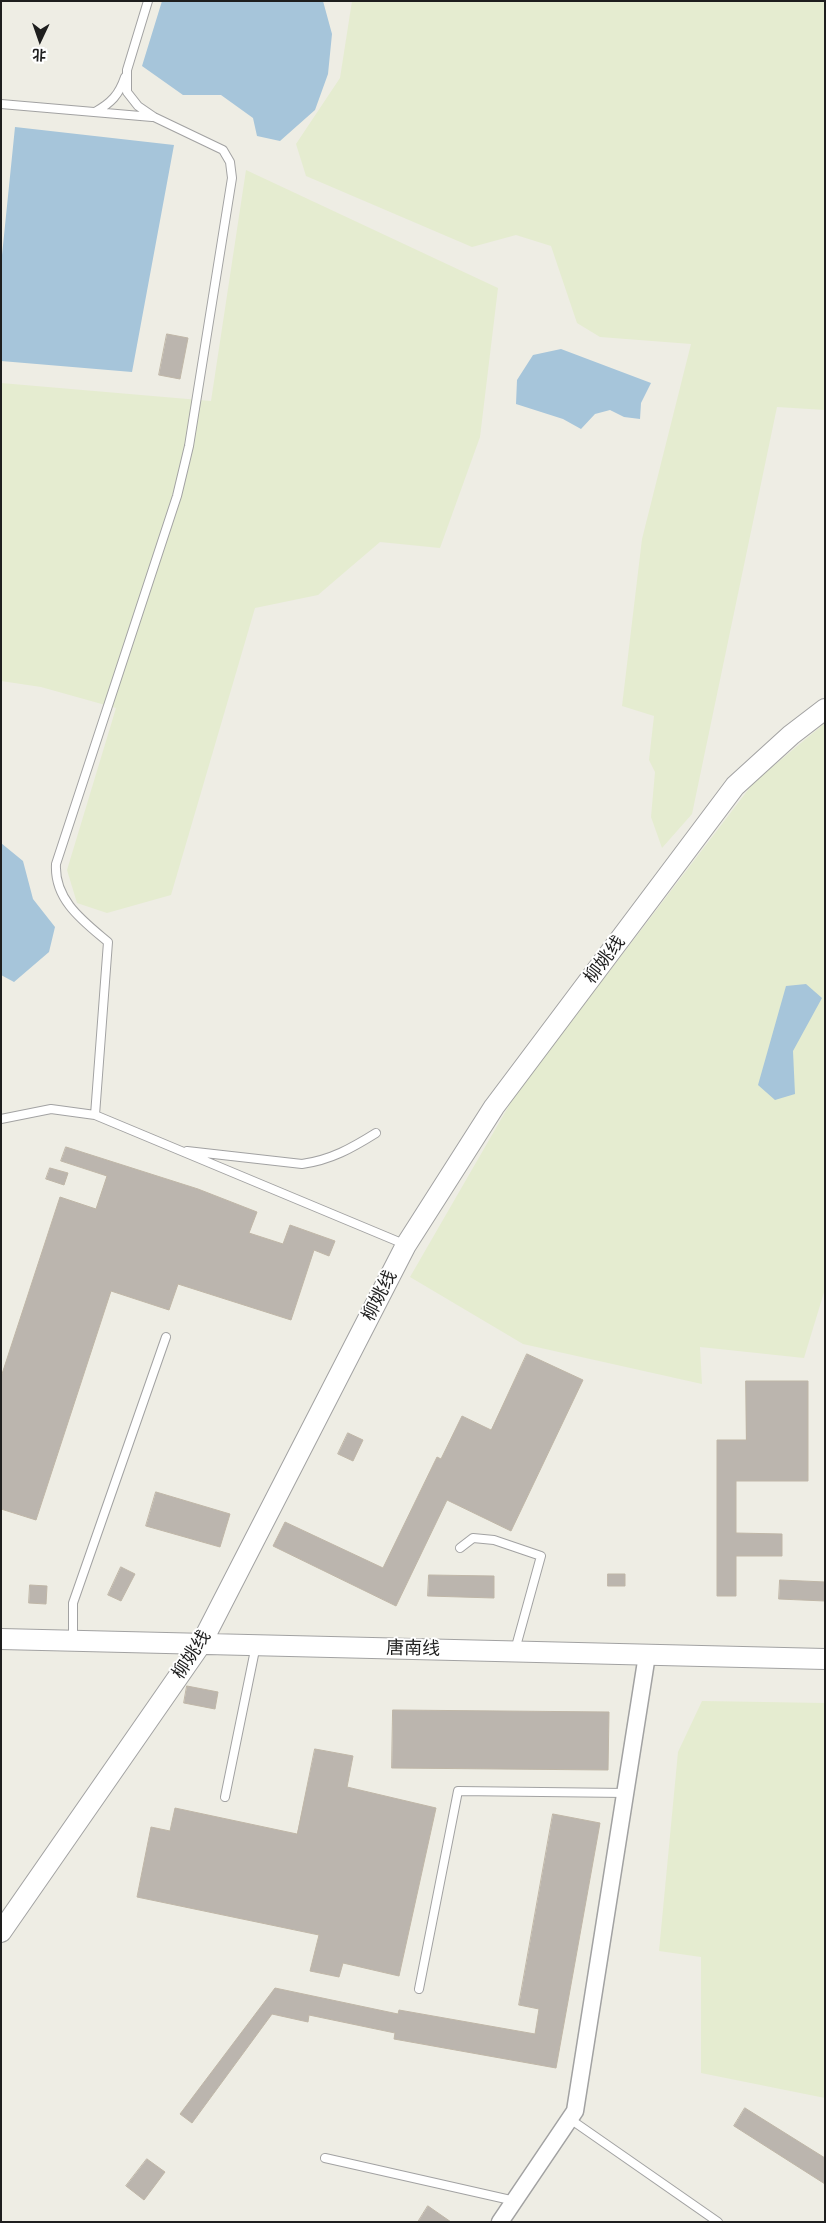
<!DOCTYPE html>
<meta charset="utf-8">
<style>
body{margin:0}
#map{position:relative;width:826px;height:2223px;overflow:hidden;background:#eeede4;font-family:Arial,"Noto Sans SC",sans-serif}
canvas{display:block}
.frame{position:absolute;inset:0;border:2px solid #1e1e1e;pointer-events:none}
.north{position:absolute;left:15px;top:15px;width:50px;height:50px;-webkit-text-stroke:4px #fff;paint-order:stroke;rotate:183deg;font-size:14px;font-weight:700;line-height:20px;text-align:center;color:#1e1e1e}
.north::after{content:'';display:block;margin:auto;width:18px;height:22px;background:#1e1e1e;clip-path:polygon(50% 0,100% 100%,50% 72%,0 100%)}
</style>
<div id="map">
<canvas width="826" height="2223"></canvas>
<div class="frame"></div>
<div class="north">北</div>
</div>
<script>
const c = document.querySelector('canvas').getContext('2d');
c.lineJoin = 'round';
function fill(path, color) {
  c.fillStyle = color;
  c.fill(path, 'evenodd');
}
function trace(path, color, width, dash) {
  c.strokeStyle = color;
  c.lineWidth = width;
  c.lineCap = dash ? 'butt' : 'round';
  c.setLineDash(dash || []);
  c.stroke(path);
}
function write(font, color, halo, rows, align = 'center') {
  c.font = font + ' Arial,"Noto Sans SC",sans-serif';
  c.lineWidth = 4;
  c.setLineDash([]);
  c.textBaseline = 'middle';
  c.strokeStyle = halo;
  c.fillStyle = color;
  for (const [text, x, y, turn = 0] of rows) {
    c.save();
    c.translate(x, y);
    c.rotate((+turn || 0) * Math.PI / 180);
    c.textAlign = isNaN(turn) ? turn : align;
    if (halo) c.strokeText(text, 0, 0);
    c.fillText(text, 0, 0);
    c.restore();
  }
}
fill(new Path2D(`
 M 352,1 L 825,1 L 825,410 L 777,407 L 692,814 L 662,848 L 651,817 L 655,772 L 649,760 L 654,716 L 622,706 L 642,539 L 691,344 L 600,337 L 577,323 L 551,246 L 516,235 L 472,247 L 306,176 L 296,144 L 340,78 Z
 M 246,170 L 498,288 L 480,437 L 440,548 L 380,542 L 318,595 L 255,608 L 171,895 L 107,913 L 77,903 L 67,870 L 116,708 L 41,687 L 1,681 L 1,383 L 211,401 Z
 M 825,723 L 825,1289 L 804,1358 L 700,1347 L 702,1384 L 523,1344 L 410,1277 L 515,1095 L 754,782 Z
 M 702,1701 L 825,1703 L 825,2098 L 701,2073 L 701,1957 L 659,1951 L 678,1752 Z`), '#e5ecd0');
fill(new Path2D(`
 M 162,1 L 323,1 L 332,34 L 328,74 L 315,110 L 280,141 L 257,136 L 253,118 L 221,95 L 183,95 L 142,66 Z
 M 15,127 L 174,145 L 132,372 L 1,361 L 1,265 Z
 M 561,349 L 651,383 L 641,403 L 640,419 L 624,417 L 610,410 L 595,414 L 581,429 L 563,419 L 516,404 L 517,380 L 533,355 Z
 M 1,843 L 23,861 L 33,899 L 55,927 L 49,952 L 14,982 L 1,975 Z
 M 806,984 L 822,998 L 793,1051 L 795,1094 L 775,1100 L 758,1085 L 786,986 Z`), '#a6c5da');
const building = new Path2D(`
 M 167,334 L 188,338 L 180,379 L 159,375 Z
 M 66,1147 L 198,1189 L 257,1212 L 249,1233 L 283,1244 L 290,1225 L 335,1241 L 329,1256 L 314,1250 L 291,1320 L 178,1284 L 169,1310 L 111,1291 L 36,1520 L 1,1509 L 1,1377 L 60,1197 L 96,1209 L 107,1176 L 61,1161 Z
 M 50,1168 L 68,1173 L 64,1185 L 46,1179 Z
 M 527,1354 L 583,1380 L 511,1531 L 447,1500 L 396,1606 L 273,1546 L 285,1522 L 383,1568 L 437,1457 L 441,1459 L 462,1416 L 491,1430 Z
 M 746,1381 L 808,1381 L 808,1481 L 736,1481 L 736,1533 L 782,1534 L 782,1556 L 736,1556 L 736,1596 L 717,1596 L 717,1440 L 746,1440 Z
 M 348,1433 L 363,1440 L 353,1461 L 338,1454 Z
 M 156,1492 L 230,1514 L 220,1547 L 146,1526 Z
 M 121,1567 L 135,1574 L 121,1601 L 108,1595 Z
 M 608,1574 L 625,1574 L 625,1586 L 608,1586 Z
 M 429,1575 L 494,1576 L 494,1598 L 428,1596 Z
 M 780,1580 L 825,1582 L 825,1601 L 779,1599 Z
 M 30,1585 L 47,1586 L 46,1604 L 29,1603 Z
 M 187,1686 L 218,1692 L 215,1709 L 184,1703 Z
 M 393,1710 L 609,1712 L 608,1770 L 392,1768 Z
 M 315,1749 L 353,1756 L 347,1787 L 436,1808 L 399,1976 L 343,1963 L 339,1977 L 310,1971 L 319,1935 L 137,1897 L 151,1827 L 170,1831 L 175,1808 L 297,1834 Z
 M 553,1814 L 600,1823 L 556,2068 L 394,2039 L 395,2033 L 309,2015 L 308,2022 L 272,2014 L 192,2123 L 180,2114 L 275,1988 L 398,2014 L 399,2010 L 535,2034 L 539,2009 L 519,2005 Z
 M 745,2108 L 825,2158 L 825,2184 L 734,2126 Z
 M 147,2159 L 165,2172 L 144,2200 L 126,2186 Z
 M 428,2206 L 451,2222 L 418,2222 Z`);
fill(building, '#bbb5ae');
trace(building, '#bfb6a7', 1);
const service = new Path2D(`
 M 1,104 L 152,117
 M 95,112 C 111,103 119,95 125,77
 M 95,1115 L 108,942 C 83,921 54,900 56,864 L 177,496 L 189,446 L 232,178 L 230,162 L 223,150 L 154,117 L 138,106 L 127,92 L 127,70 L 148,1
 M 1,1119 L 51,1109 L 95,1115 L 404,1244
 M 187,1151 L 302,1164 C 331,1160 352,1148 376,1133
 M 460,1548 L 473,1538 L 494,1540 L 541,1556 L 515,1650
 M 73,1639 L 73,1603 L 166,1337
 M 225,1797 L 256,1645
 M 419,1989 L 458,1791 L 626,1793
 M 570,2119 L 718,2222
 M 325,2158 L 515,2201`);
const minor = new Path2D(`
 M 500,2222 L 575,2111 L 647,1655`);
const tertiary = new Path2D(`
 M 1,1639 L 825,1659
 M 1,1932 L 201,1644 L 406,1245 L 494,1107 L 735,786 L 791,735 L 825,709`);
trace(service, '#a2a2a2', 10);
trace(minor, '#a2a2a2', 19);
trace(tertiary, '#a2a2a2', 22);
trace(service, '#fff', 8);
trace(minor, '#fff', 16);
trace(tertiary, '#fff', 20);
write('18px', '#1e1e1e', '#fff', [
 ["柳姚线",605,960,-53],
 ["柳姚线",380,1296,-63],
 ["唐南线",413,1649,1],
 ["柳姚线",192,1655,-57]
]);
</script>
